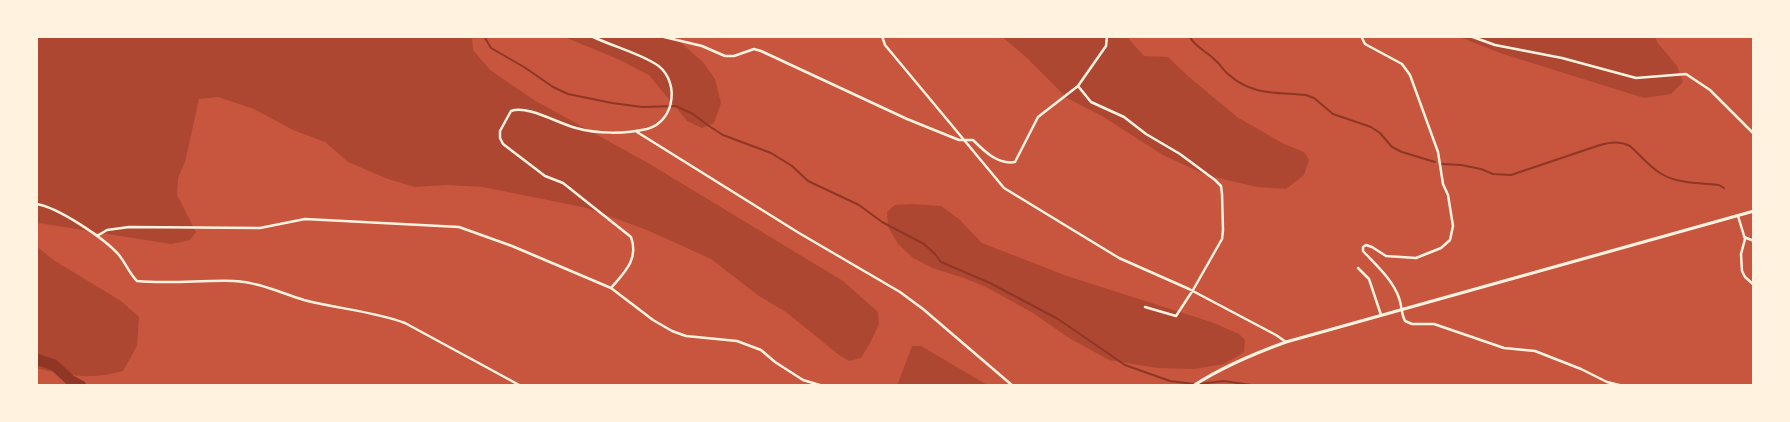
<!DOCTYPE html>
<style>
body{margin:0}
#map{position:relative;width:1790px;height:422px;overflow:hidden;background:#c8553d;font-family:"Source Sans 3",sans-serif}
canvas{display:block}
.frame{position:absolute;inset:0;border:38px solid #fff3e0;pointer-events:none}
</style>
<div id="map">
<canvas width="1790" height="422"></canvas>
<div class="frame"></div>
</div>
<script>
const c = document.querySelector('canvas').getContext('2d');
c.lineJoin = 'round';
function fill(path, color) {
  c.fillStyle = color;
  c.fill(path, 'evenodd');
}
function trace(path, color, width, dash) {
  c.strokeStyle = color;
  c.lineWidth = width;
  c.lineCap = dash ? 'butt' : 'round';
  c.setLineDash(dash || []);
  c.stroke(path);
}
fill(new Path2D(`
 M 36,36 L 472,36 L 473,50 L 490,70 L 534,100 L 648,163 L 843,281 L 878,312 L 879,324 L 870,343 L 861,358 L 849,361 L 839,355 L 786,312 L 759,296 L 711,259 L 647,230 L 587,208 L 483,187 L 446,185 L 415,187 L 388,179 L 348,162 L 325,142 L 293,130 L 254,109 L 218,97 L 199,99 L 185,162 L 178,178 L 177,195 L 196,232 L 190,240 L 171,244 L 39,223 L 36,228 Z
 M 562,36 L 673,36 L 703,62 L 715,79 L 721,103 L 714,123 L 702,128 L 687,121 L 649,75 L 620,60 Z
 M 1001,36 L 1126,36 L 1144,56 L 1168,57 L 1189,77 L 1237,117 L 1284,144 L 1304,152 L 1309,160 L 1304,175 L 1286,189 L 1257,187 L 1206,175 L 1163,155 L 1102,116 L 1067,98 L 1027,58 Z
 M 1457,36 L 1655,36 L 1657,42 L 1677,66 L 1683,82 L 1671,94 L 1644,98 L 1503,54 Z
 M 913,204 L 941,206 L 959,219 L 982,243 L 1067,276 L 1214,323 L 1239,334 L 1245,340 L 1244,352 L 1224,364 L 1194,369 L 1157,368 L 1109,360 L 1069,338 L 1033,313 L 986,287 L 964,278 L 932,268 L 913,258 L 898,244 L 888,227 L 887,212 L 895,205 Z
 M 36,246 L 55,261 L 121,301 L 139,317 L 137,346 L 123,371 C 90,380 69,376 36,368 Z
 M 912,346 L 921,346 L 989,386 L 897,386 Z`), '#ae4732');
trace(new Path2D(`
 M 484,36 L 491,48 L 524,67 L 553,87 L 568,94 L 612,103 L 642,107 L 676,106 L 693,114 L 709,126 L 723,135 L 771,153 L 792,166 L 808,181 L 859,205 L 882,222 L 924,244 L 935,254 L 941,262 L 990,283 L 1058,319 L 1125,365 L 1170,381 L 1194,384
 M 1189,36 C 1195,47 1206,51 1215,60 C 1220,64 1223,70 1228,74 C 1252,96 1277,92 1306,95 L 1314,98 L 1333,114 L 1371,127 L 1380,133 L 1392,147 L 1402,152 L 1435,162
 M 1442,164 L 1461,165 L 1481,169 L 1493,174 L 1511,175 L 1600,145 C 1611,142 1620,141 1630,146 C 1640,155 1649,166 1660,173 C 1677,184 1700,183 1719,185 L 1724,188
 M 1198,384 L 1224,381 L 1258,386`), '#8f3625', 2);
trace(new Path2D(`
 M 36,359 L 54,365 L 70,380 L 81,386`), '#8f3625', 11);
trace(new Path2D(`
 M 591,36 C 612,46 635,52 654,63 C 680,77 677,121 647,129 C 625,134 597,134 576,128 C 557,123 528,105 511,111 L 500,131 L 500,138 L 503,144 L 545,176 L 563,183 L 631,237 C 639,259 625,272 611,288
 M 660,36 L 702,46 L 725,56 L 734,56 L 754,49 L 761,51 L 907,119 L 959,140 L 973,140 C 984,151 998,165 1015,162 L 1038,117 L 1078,86 L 1106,46 L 1107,36
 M 882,36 L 885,45 L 1004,188 L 1119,258 L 1189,289 L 1276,335 L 1286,342
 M 1361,36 L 1365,44 L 1402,64 L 1410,75 L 1438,152 L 1443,184 L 1448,195 L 1453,226 L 1450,240 L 1441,248 L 1416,258 L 1386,256 L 1372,247 L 1366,245 L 1363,247 L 1363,251 C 1376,265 1393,280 1399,298 C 1402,306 1401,313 1405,321 L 1412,324 L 1434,324 L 1504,348 L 1535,351 L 1581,369 L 1607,382 L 1623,386
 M 1470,36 L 1495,45 L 1562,58 L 1636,78 L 1686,74 L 1710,90 L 1754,134
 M 1078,86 L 1091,102 L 1124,117 L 1146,134 L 1180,154 L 1215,180 L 1221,186 L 1222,194 L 1223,230 L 1222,239 L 1193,290 L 1176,316 L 1145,307
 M 637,132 L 799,233 L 900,292 L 923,309 L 1013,386
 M 36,204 C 58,207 105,239 119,255 C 126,264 130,274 137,281 C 169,284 202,280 234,281 C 258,282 281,293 304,300 C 338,309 373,311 405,323 L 521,386
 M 1738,216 L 1745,239 L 1741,254 L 1742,271 L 1745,277 L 1754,285
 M 97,236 L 107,230 L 129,227 L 260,228 L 305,219 L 459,227 L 512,246 L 611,288 L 653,320 L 672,331 L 686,336 L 737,341 L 761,350 L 775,362 L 803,380 L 823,386
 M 1744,237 L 1754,241
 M 1358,268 L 1369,279 L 1381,315
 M 1681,386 L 1687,386`), '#fff3e0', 2.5);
trace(new Path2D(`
 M 1193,386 C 1222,367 1253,354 1286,342 L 1754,211`), '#fff3e0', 3);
</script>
